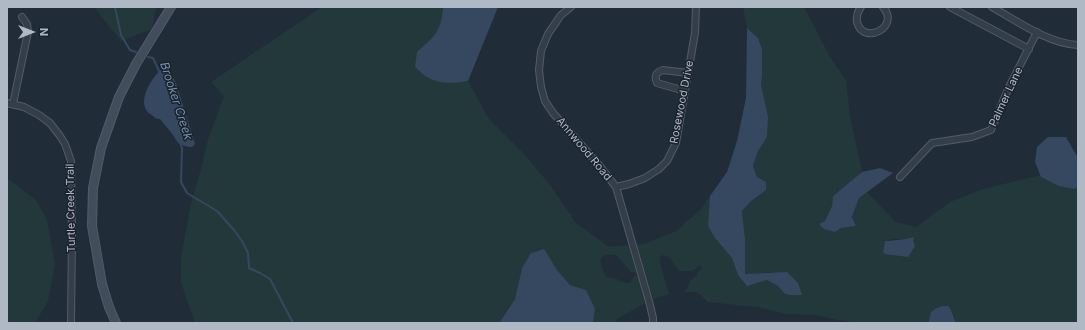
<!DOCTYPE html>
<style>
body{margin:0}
#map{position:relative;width:1085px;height:330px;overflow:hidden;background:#212c39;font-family:Inter,sans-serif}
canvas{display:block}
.frame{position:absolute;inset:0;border:8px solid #afb8c5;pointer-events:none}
.north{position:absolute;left:12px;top:12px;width:40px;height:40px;-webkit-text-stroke:3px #1a232d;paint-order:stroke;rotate:90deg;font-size:11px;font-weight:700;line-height:16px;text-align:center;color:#afb8c5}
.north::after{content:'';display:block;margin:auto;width:14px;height:18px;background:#afb8c5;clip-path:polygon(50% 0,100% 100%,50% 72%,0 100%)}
</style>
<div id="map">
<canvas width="1085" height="330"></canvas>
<div class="frame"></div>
<div class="north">N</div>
</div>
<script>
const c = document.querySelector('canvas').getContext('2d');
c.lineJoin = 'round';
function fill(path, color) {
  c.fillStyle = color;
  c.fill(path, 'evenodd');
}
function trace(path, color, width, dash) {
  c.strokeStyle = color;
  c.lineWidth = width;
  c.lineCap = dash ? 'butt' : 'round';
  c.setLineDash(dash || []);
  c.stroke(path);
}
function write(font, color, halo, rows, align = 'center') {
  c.font = font + ' Inter,sans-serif';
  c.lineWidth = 3;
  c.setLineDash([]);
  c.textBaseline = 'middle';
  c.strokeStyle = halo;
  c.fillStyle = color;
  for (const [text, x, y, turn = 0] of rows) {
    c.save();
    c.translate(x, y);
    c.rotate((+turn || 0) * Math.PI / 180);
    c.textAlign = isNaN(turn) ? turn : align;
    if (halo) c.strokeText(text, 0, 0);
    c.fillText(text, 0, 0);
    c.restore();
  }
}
fill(new Path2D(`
 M 95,7 L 156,7 L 152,29 L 121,41 L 97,11 Z
 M 322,7 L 443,7 C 442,14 442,22 438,29 C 434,38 424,45 417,52 L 446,83 L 468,81 L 489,119 L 526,156 L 550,185 L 576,223 L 609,247 L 629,245 L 637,273 L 631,272 L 616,255 C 593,253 601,264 606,277 L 617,279 L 626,283 L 630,283 L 634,276 L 637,276 L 637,274 L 646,303 L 618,318 L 614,323 L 593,323 L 595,309 L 586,290 L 570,285 L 557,270 L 522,268 L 515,299 L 501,319 L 500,323 L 195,323 L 181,283 L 181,258 L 191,203 L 201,169 L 208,139 L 224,96 L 211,82 Z
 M 743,7 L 804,7 L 830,57 L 846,80 L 850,115 L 862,172 L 833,196 L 832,206 L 825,221 L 819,224 L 835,232 L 841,228 L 856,226 L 852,217 L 859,198 L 867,192 L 896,222 L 916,227 L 950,202 L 983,189 L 1041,175 L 1041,177 L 1074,189 L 1078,187 L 1078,323 L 956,323 L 952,312 L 933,310 L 930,316 L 929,323 L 861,323 L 837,320 L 815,315 L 786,314 L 758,307 L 708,302 L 697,292 L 684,292 L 688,287 L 690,281 L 697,276 L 697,273 L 703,268 L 700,265 L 692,271 L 679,271 L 669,257 L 663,255 L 660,257 L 660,262 L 668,291 L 670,294 L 653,299 L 637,245 L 644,244 L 676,231 L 702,208 L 710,196 L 708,226 L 715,238 L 732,258 L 738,275 L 754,284 L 767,280 L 778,286 L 784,293 L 772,272 L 745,275 L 745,239 L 742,211 L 751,201 L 757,177 L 753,166 L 758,150 L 767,137 L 761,85 L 762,77 L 758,38 L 747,28 ZM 893,239 L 909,239 L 883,252 L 885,241 Z
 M 7,178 L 36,200 L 47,220 L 55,264 L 48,301 L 35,323 L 7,323 Z`), '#23383a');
fill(new Path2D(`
 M 443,7 L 498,7 L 468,81 C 455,83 440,85 427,77 C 423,75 419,70 415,67 L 417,52 C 424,45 434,38 438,29 C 442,22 442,14 443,7 Z
 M 747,28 L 758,38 L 762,49 L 762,77 L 761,85 L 768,117 L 767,137 L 758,151 L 753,166 L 757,177 L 766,182 L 766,190 L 751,201 L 742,211 L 745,239 L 745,274 L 787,272 L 798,283 L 802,295 L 789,295 L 784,293 L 778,286 L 767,280 L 747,286 L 738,275 L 732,258 L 715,238 L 708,226 L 710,196 L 727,172 L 737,141 L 746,98 Z
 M 161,70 L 166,70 L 170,71 L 177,86 L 195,144 L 192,147 C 186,147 183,145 178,143 L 173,135 L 160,119 C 156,119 155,118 152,115 C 150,114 148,113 147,111 C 138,100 152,77 161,70 Z
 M 1048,137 L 1066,137 L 1078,158 L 1078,187 L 1074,189 L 1059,186 L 1041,177 L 1035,162 L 1037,147 Z
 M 880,168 L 893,173 L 859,198 L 852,217 L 856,226 L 841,228 L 835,232 L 824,229 L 819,224 L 825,221 L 832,206 L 833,196 L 862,172 Z
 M 914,237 L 913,240 L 915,246 L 908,257 L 885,254 L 883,252 L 885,241 C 895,240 905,240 914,237 Z
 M 544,249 L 557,270 L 570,285 L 586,290 L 595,309 L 593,323 L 500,323 L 501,320 L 515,299 L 522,268 L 531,253 Z
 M 943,306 L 948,306 L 950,308 L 956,323 L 929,323 L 929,321 L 931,312 L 937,308 Z`), '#354860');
trace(new Path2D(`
 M 115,7 L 121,35 L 130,50 L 136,52
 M 148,57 L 153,58 L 160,73
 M 180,142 L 182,148 L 181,182 L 187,193 L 217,211 L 234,230 L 242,241 L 248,253 L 249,268 L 260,273 L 270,279 L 293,323`), '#354860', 2);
const street = new Path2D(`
 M 571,7 L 561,15 L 548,34 L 541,51 L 539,70 L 541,87 L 545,101 L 553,113 L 599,165 L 616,187 L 649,301 L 653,318 L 653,323
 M 861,7 C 858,11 856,16 857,22 C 863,46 901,27 883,7
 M 950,7 L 1029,49
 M 992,7 C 1017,21 1049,44 1078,45
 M 685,91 L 657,83 C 654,76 656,72 663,70 L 688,73
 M 7,103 L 24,107 L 39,115 L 50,123 L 60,136 L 65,144 L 71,161 L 72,235 L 71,323
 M 13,104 L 28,32 L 27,24 L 22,17
 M 900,177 L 932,143 L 972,137 L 991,130 L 1009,87 L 1037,32
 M 616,187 L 629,184 L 645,178 L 659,169 L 667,161 L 676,143 L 695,33 L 696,7`);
const secondary = new Path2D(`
 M 116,323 L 109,307 L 102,284 L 92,226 L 93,188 L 101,148 L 119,97 L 136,64 L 171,7`);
trace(street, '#525b67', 8);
trace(secondary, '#525b67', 10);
trace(street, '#343e49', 6);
trace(secondary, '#424d5c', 8);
write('11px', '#afb8c5', '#1a232d', [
 ["Palmer Lane",1006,97,-65],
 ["Rosewood Drive",682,102,-79],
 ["Annwood Road",584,149,50],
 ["Turtle Creek Trail",71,208,-91]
]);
write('italic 12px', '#7790ae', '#1a232d', [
 ["Brooker Creek",176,101,72]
]);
</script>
